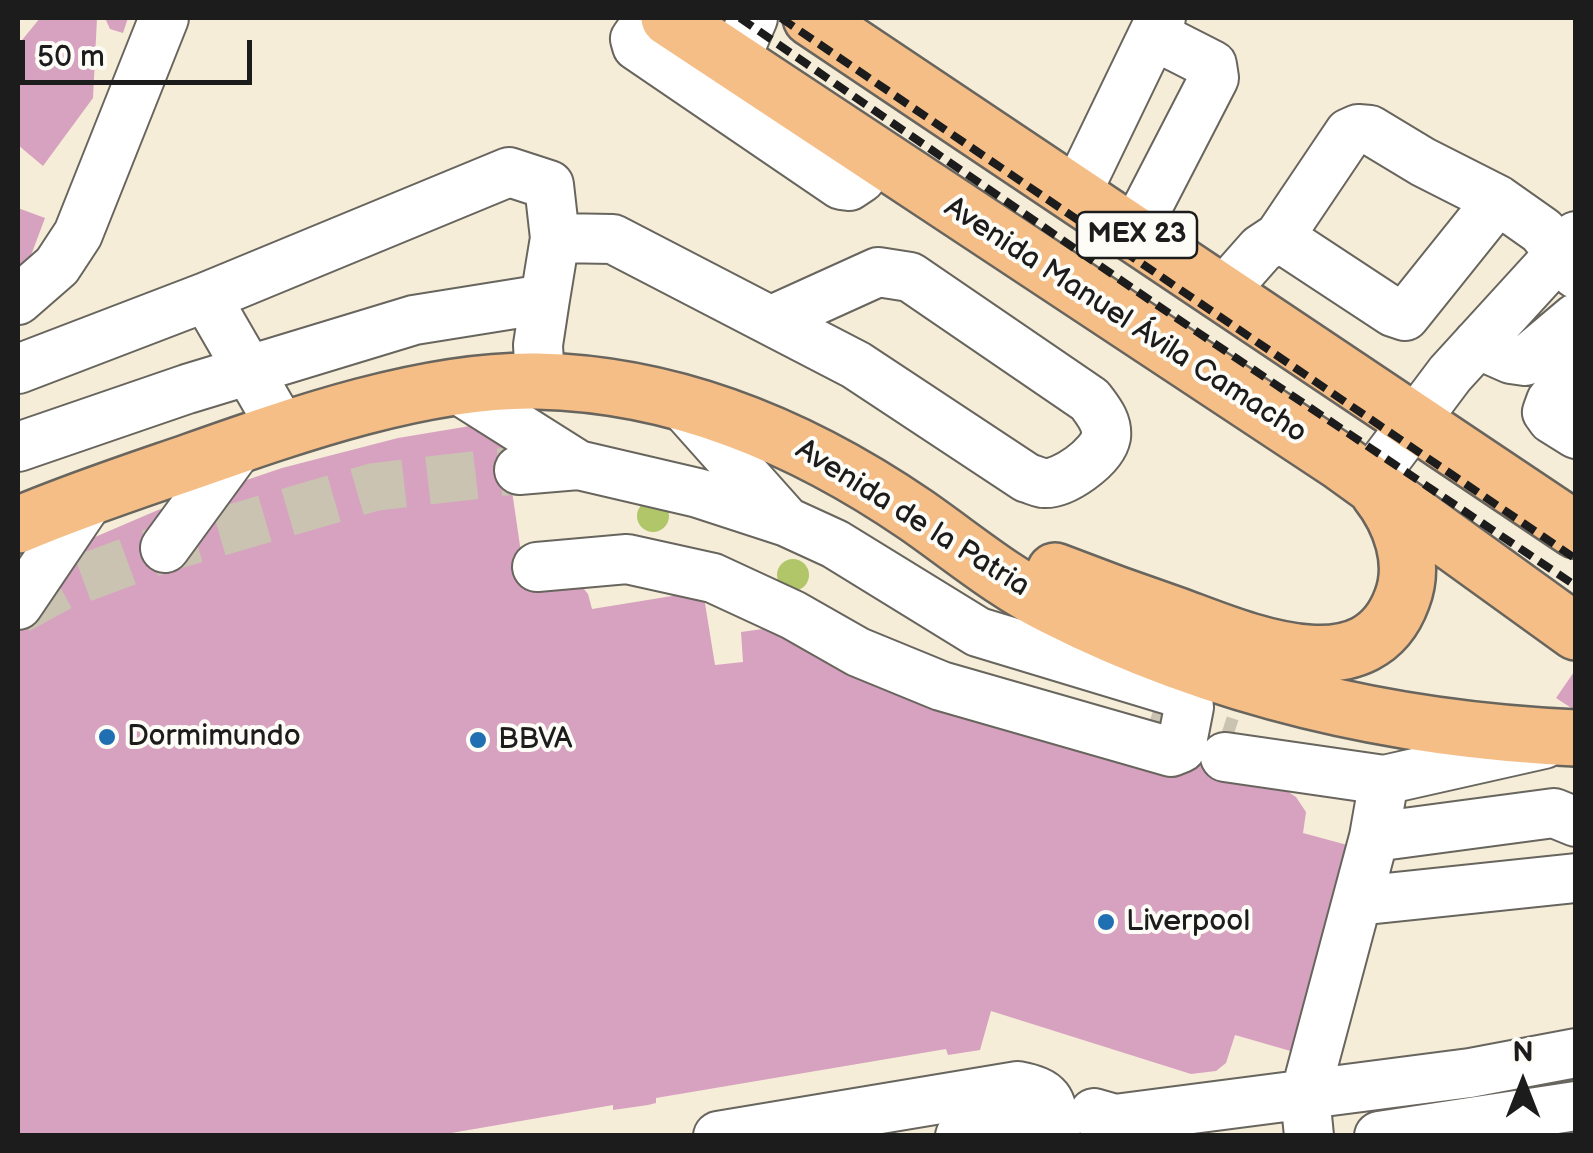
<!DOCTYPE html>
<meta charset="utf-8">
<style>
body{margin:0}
#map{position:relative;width:1593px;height:1153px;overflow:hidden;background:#f5edd8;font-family:"Balsamiq Sans",sans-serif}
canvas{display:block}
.frame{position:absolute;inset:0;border:20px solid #1c1c1c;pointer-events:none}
.north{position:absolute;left:1473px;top:1033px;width:100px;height:100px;-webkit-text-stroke:8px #fdfcf7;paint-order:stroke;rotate:0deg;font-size:28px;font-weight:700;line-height:40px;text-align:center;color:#1c1c1c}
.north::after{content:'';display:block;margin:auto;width:35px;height:45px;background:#1c1c1c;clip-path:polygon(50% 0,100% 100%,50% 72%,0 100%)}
.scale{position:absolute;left:20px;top:40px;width:232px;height:45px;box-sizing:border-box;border:5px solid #1c1c1c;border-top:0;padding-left:12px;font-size:30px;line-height:35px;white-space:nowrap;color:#1c1c1c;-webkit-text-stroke:8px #fdfcf7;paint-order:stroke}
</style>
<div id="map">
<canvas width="1593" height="1153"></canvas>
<div class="frame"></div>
<div class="north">N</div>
<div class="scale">50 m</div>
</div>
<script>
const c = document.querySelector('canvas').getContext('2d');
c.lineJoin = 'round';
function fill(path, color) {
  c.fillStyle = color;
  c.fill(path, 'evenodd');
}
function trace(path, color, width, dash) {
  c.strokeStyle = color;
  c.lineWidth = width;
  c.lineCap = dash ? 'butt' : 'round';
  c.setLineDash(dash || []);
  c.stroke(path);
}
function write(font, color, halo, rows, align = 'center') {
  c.font = font + ' "Balsamiq Sans",sans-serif';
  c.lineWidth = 8;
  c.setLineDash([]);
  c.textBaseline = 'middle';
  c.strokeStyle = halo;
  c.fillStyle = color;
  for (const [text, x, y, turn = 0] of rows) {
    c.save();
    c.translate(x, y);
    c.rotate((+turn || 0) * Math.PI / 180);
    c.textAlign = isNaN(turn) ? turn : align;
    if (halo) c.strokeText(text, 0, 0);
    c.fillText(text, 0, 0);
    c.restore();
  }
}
fill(new Path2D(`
 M637 516a16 16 0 1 1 32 0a16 16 0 1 1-32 0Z
 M777 575a16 16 0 1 1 32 0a16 16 0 1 1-32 0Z`), '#b1c569');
fill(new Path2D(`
 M 40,18 L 97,18 L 93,98 L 43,166 L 18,145 L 18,45 Z
 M 105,18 L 128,18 L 123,33 L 110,29 Z
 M 18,208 L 45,218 L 21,282 L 18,281 Z
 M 470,426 L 488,430 L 505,443 L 525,580 L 576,579 L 588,594 L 592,609 L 703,591 L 715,665 L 743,662 L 741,632 L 777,627 L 926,685 L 1287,791 L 1296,797 L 1306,812 L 1303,833 L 1351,846 L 1294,1052 L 1235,1035 L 1226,1063 L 1216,1071 L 1191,1074 L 991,1011 L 980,1050 L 948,1055 L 946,1049 L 656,1098 L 656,1103 L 648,1105 L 613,1110 L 613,1105 L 434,1136 L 18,1136 L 18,570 L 158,510 L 282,468 L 398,438 Z
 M 1576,669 L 1576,711 L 1556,698 Z`), '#d7a2bf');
trace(new Path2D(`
 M 18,610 L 62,586 L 165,548 L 374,487 L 519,470
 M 1151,717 L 1231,743`), '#cac3b2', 48, [48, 24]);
const minor = new Path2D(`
 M 650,18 L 635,39 L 637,46 L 841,185 L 849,186 L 861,178 L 875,156
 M 734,62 L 753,18
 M 1076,194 L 1161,18
 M 1134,233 L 1214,78 L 1212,65 L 1153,35
 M 1279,237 L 1393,312 L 1405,316 L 1498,200
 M 555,238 L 613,239 L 856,365 L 1027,478 C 1032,479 1037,482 1043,483 C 1063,485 1102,457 1106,437 C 1108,422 1098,411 1090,400 L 910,277 L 878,272 L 772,320
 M 1223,292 L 1261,249 L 1279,237 L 1349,133 L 1358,129 L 1370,130 L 1423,162 L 1498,200 L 1542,231 L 1576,274
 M 18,300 L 57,266 L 78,234 L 164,18
 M 1477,344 L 1511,359 L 1525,361 L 1576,318
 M 18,369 L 206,297 L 283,430
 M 1576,373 L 1551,401 L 1547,412 L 1552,419 L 1576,434
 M 540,381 L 538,345 L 545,299
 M 456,388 L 578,465
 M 677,399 L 784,519
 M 18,447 L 187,389 L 414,320 L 545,299 L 555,238 L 549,185 L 509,172 L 206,297
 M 519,470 L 578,465 L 698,493 L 787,522 L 835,544 L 978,632 L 1183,694 L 1189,707 L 1181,748 L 1171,752 L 941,686 L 858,652 L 793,615 L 713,578 L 627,559 L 537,567
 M 1369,482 L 1450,374 L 1576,236
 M 165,548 L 241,444
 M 18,605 L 91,497
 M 1225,757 L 1384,780 L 1544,744
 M 1374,837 L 1554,813 L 1576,822
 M 1357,901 L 1576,878
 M 1094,1113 L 1115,1119 L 1470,1073 L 1576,1053
 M 718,1136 L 1018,1086 C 1054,1093 1051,1102 1056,1136
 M 960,1136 L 1025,1125
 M 1309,1136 L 1305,1095 L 1374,837 L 1384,780
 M 1379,1136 L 1576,1106`);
const major = new Path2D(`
 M 669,18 L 1339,461 L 1576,632
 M 811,18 L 1576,530
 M 18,525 C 74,501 132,482 190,462 C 295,425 425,379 537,381 C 677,384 802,437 916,515 C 962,547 1003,582 1054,607 C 1216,689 1395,730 1576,738
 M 1055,571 C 1096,587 1137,602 1178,616 C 1243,640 1367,695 1402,599 C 1416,563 1401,521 1378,492`);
trace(minor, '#68655e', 52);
trace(major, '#68655e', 60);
trace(minor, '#fff', 48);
trace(major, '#f6be87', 55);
trace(new Path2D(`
 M 740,18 L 1154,303 L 1576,586
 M 781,18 L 1576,559`), '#1c1c1c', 8, [15, 8]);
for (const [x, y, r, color] of [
 [107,737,10,"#1f6fb2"],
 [478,740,10,"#1f6fb2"],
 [1106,922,10,"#1f6fb2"]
]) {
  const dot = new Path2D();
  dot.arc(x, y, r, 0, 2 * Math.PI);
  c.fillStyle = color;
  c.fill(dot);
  trace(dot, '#fdfcf7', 4);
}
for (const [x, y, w] of [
 [1137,235,120]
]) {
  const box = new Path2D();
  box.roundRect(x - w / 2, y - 23, w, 46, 8);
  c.fillStyle = '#fdfcf7';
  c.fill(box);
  trace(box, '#1c1c1c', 2.5);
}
write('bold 28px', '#1c1c1c', null, [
 ["MEX 23",1137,235]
]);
write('30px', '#1c1c1c', '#fdfcf7', [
 ["Avenida Manuel Ávila Camacho",1125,321,33],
 ["Avenida de la Patria",912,519,32]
]);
write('30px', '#1c1c1c', '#fdfcf7', [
 ["Dormimundo",127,737],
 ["BBVA",498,740],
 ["Liverpool",1126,922]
], 'left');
</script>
